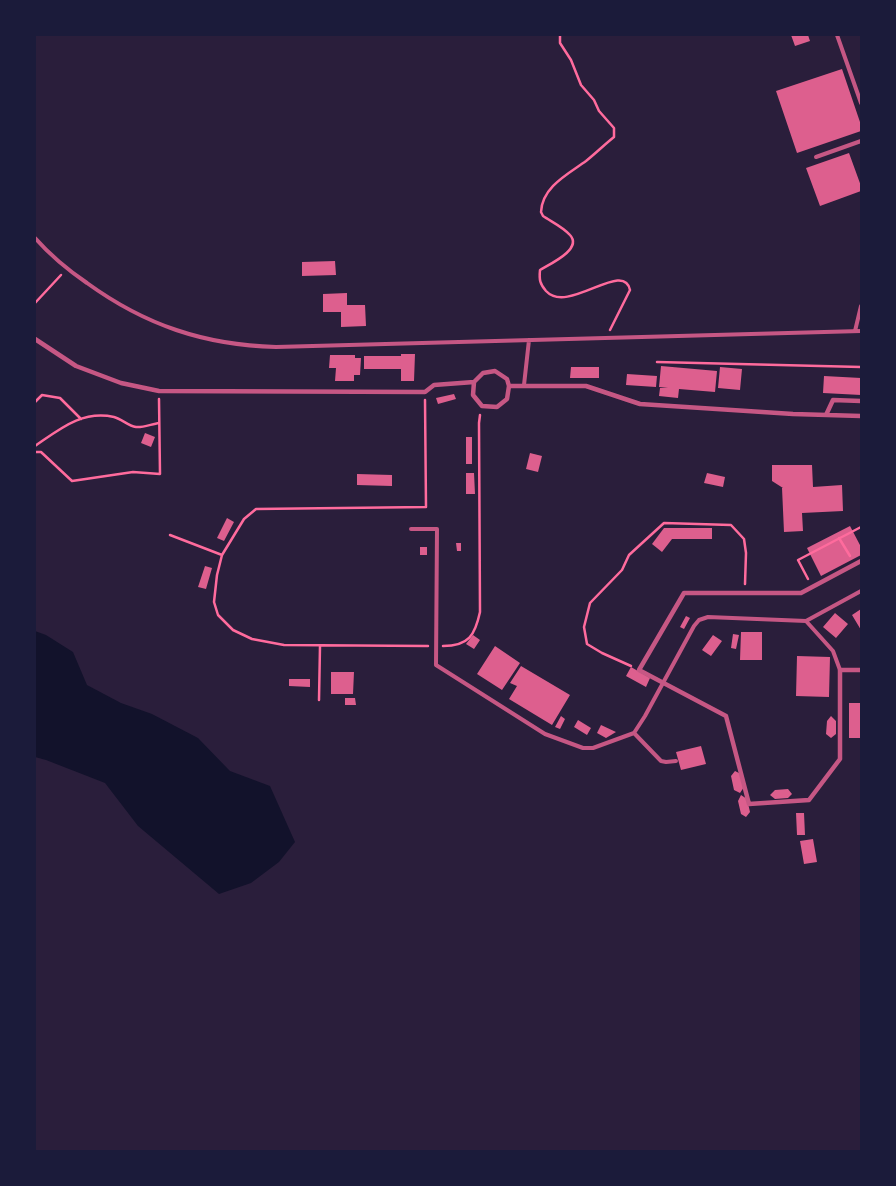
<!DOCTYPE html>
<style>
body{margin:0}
#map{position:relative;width:896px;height:1186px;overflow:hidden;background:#1b1b3a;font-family:Figtree,sans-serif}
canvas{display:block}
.frame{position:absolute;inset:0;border:36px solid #1b1b3a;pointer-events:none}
</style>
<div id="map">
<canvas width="896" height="1186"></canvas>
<div class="frame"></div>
</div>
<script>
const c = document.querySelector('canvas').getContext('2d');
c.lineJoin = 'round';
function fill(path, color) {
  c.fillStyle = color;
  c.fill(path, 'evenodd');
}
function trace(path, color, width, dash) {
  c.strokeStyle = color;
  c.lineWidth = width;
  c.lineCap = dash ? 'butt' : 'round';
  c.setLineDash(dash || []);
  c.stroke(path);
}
fill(new Path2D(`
 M 35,35 L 861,35 L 861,1151 L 35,1151 Z`), '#2a1e3b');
fill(new Path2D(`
 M 35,631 L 46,635 L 73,652 L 87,685 L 121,703 L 152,714 L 198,738 L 230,771 L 270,786 L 295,842 L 279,862 L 251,883 L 219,894 L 138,826 L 105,783 L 46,760 L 35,757 Z`), '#12122b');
fill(new Path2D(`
 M 791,35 L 808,35 L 810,41 L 795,46 Z
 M 842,69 L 861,125 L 861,131 L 797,153 L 776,91 Z
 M 849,153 L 861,186 L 861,191 L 820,206 L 806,168 Z
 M 335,261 L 336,275 L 302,276 L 302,262 Z
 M 347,293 L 347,305 L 365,305 L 366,326 L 341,327 L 341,312 L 323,312 L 323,294 Z
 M 401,354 L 415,354 L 414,381 L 401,381 L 401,369 L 364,369 L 364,356 L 401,356 Z
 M 330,355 L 355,355 L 355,358 L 361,358 L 360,375 L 354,375 L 354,381 L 335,381 L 336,368 L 329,368 Z
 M 661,366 L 717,371 L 715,392 L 679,389 L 678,398 L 659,396 L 660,388 L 668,388 L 659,387 Z
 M 571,367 L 599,367 L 599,378 L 570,378 Z
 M 720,367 L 742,369 L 740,390 L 718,388 Z
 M 627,374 L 657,376 L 656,387 L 626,385 Z
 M 824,376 L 861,378 L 861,395 L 823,393 Z
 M 454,394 L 456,399 L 438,404 L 436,398 Z
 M 145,433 L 155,437 L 151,447 L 141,443 Z
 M 466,437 L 472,437 L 472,464 L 466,464 Z
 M 530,453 L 542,456 L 538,472 L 526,469 Z
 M 772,465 L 812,465 L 813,487 L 842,485 L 843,511 L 802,513 L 803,531 L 784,532 L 782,488 L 783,488 L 772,481 Z
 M 466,473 L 474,473 L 475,494 L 466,494 Z
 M 707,473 L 725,477 L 723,487 L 704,483 Z
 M 357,474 L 392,475 L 392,486 L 357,485 Z
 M 227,518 L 234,522 L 224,541 L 217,538 Z
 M 850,526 L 861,547 L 861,555 L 821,576 L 807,548 Z
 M 664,528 L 712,528 L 712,539 L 672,539 L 662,552 L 652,544 Z
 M 456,543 L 461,543 L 461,551 L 457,551 Z
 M 420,547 L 427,547 L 427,555 L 420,555 Z
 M 205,566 L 212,568 L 206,589 L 198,587 Z
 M 861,609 L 861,630 L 852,615 Z
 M 835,613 L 848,624 L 836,638 L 823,627 Z
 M 686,616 L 690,618 L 684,629 L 680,627 Z
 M 741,632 L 762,632 L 762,660 L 740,660 Z
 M 733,634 L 739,635 L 736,649 L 731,648 Z
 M 473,635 L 480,640 L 474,649 L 466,644 Z
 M 713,635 L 722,641 L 711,656 L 702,650 Z
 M 495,646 L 520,663 L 502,690 L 477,674 Z
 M 797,656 L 830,657 L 829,697 L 796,696 Z
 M 521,666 L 570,695 L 552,725 L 509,699 L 517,686 L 510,683 Z
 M 631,667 L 650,678 L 646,687 L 626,676 Z
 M 331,672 L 354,672 L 353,694 L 331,694 Z
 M 289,679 L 310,679 L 310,687 L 289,686 Z
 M 345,698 L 355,698 L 356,705 L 345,705 Z
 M 849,703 L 861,703 L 861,738 L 849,738 Z
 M 561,716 L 565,719 L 560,729 L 555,727 Z
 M 831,716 L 836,721 L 836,734 L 831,738 L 826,734 L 827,721 Z
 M 578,720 L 591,728 L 587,735 L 574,727 Z
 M 601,725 L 616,732 L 606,738 L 597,733 Z
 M 701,746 L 706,764 L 681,770 L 676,752 Z
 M 735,771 L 741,774 L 744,787 L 740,793 L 734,790 L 731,776 Z
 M 788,789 L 792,794 L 788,798 L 775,799 L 770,795 L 775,790 Z
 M 741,795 L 747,799 L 750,812 L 746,817 L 741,814 L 738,801 Z
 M 796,813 L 804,813 L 805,835 L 797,835 Z
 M 813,839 L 817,862 L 804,864 L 800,841 Z`), '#dd5f8e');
trace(new Path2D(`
 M 560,35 L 560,43 L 571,60 L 581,85 L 594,100 L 599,111 L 614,128 L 614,137 C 604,145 596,153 586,161 C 568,174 542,187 541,212 L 543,216 C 552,222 563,227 570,235 C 583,249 550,264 540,270 C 539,280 540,284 546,291 C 568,315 624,259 630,290 L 610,330
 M 35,303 L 61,275
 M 657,362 L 861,367
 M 425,400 L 426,507 L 256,509 L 244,519 L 222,555 L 217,575 L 214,602 L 218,615 L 233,630 L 252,639 L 284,645 L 428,646
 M 35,402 L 42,395 L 60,398 L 81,419
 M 35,446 C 60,429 82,410 114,417 C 122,419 128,426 136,427 C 142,428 152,424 159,423
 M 35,452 L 41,452 L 72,481 L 133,472 L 160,474 L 159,399
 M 170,535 L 222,555
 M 839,538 L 850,556
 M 808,579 L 798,560 L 861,527
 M 443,646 C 469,646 475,635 480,612 L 479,423 L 480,415
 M 631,666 L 602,653 L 587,644 L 584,627 L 590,603 L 622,570 L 629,555 L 664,523 L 731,525 L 744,539 L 746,553 L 745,584
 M 319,700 L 320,646`), '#ff6b9d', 2.5);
trace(new Path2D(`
 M 837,35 L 861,103
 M 816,157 L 861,141
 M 35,238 C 50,255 68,270 87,283 C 145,325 204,345 276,347 L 861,331
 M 855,331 L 861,306
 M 524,385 L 529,340
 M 411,529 L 437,529 L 436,665 L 545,734 L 583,748 L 593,748 L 634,733 L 645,716 L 694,626 L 699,620 L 708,617 L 806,621 L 833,651 L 840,670
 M 806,621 L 861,591
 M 634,733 L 661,761 L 666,762 L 676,761`), '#c65784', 4);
trace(new Path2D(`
 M 35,339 L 76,366 L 121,383 L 159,391 L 425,392 L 434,385 L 474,382 L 483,373 L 495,371 L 507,379 L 509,386 L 507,399 L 497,407 L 482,406 L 473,395 L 474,382
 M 509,386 L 586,386 L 640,404 L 793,414 L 861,416
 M 826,415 L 833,400 L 861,401
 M 861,561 L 801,593 L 684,593 L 639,670 L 726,716 L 749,804 L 809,800 L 840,759 L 840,670 L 861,670`), '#c65784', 4.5);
</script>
